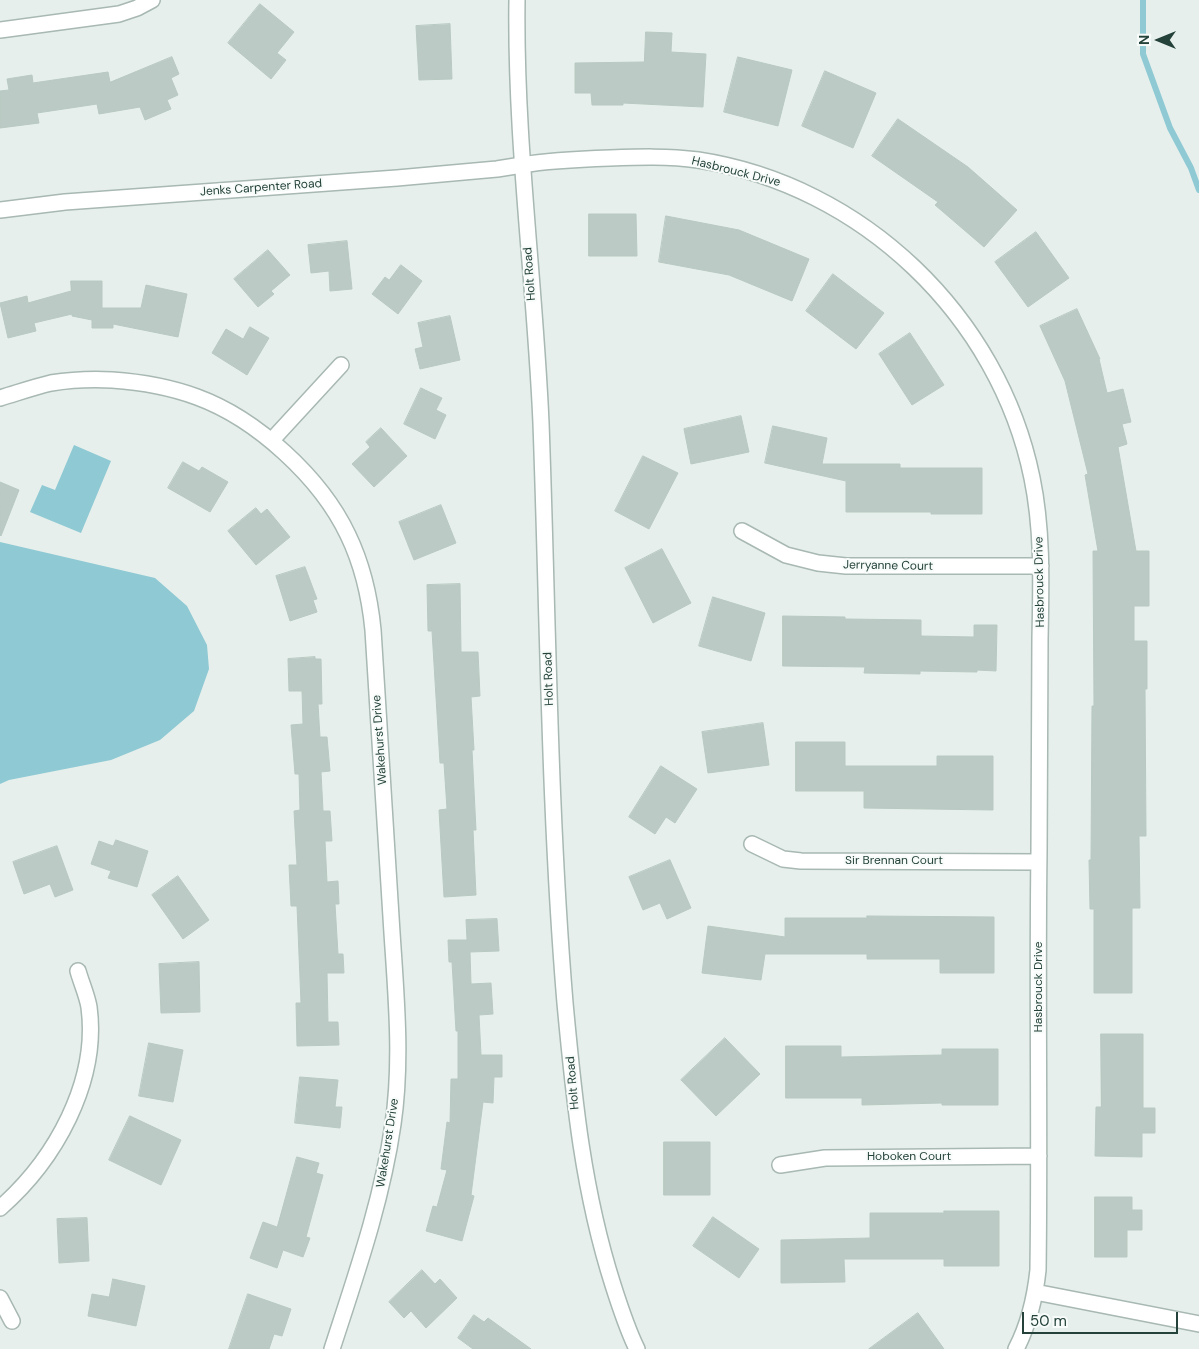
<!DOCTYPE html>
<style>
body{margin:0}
#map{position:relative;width:1199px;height:1349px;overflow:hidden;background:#e6efeb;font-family:"DM Sans",sans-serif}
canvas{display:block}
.north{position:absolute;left:1134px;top:15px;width:50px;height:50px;-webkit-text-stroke:4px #f7fbf9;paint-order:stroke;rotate:270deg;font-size:14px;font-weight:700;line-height:20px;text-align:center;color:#24423a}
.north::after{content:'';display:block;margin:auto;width:18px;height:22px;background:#24423a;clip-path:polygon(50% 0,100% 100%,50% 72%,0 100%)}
.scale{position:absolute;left:1022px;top:1312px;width:156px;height:22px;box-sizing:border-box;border:2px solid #24423a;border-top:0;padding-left:6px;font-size:15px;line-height:18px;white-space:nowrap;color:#24423a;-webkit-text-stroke:4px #f7fbf9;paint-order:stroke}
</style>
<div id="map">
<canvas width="1199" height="1349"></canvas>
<div class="north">N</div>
<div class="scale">50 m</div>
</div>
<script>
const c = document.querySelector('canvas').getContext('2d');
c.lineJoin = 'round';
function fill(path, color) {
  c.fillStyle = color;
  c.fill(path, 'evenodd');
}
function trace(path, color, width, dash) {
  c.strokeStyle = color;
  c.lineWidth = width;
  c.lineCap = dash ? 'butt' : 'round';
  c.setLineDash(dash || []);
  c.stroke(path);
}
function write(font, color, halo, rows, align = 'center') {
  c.font = font + ' "DM Sans",sans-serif';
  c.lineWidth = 4;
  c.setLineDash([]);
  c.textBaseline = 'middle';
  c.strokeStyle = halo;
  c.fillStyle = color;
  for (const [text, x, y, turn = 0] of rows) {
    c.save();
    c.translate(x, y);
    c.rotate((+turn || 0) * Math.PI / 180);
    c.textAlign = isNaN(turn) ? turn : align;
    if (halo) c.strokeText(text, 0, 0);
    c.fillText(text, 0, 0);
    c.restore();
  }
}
fill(new Path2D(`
 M 74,445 L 111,461 L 81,533 L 30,512 L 42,485 L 55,490 Z
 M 0,542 L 155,578 L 187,606 L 207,645 L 209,669 L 194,711 L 160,740 L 111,760 L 9,780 L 0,784 Z`), '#8ec9d4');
trace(new Path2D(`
 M 1143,0 L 1143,54 L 1170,128 L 1191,168 L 1199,190`), '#8ec9d4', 6);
const building = new Path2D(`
 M 260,4 L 294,32 L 277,53 L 286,60 L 271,79 L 228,43 Z
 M 450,24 L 452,79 L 419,80 L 416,26 Z
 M 646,32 L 672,33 L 671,52 L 706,54 L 703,107 L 623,103 L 623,105 L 592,105 L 591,93 L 575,93 L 575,63 L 644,62 Z
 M 172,57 L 179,74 L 171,78 L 178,95 L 167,100 L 171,109 L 145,120 L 140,107 L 99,114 L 97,104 L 37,113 L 39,123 L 0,128 L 0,91 L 9,90 L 7,79 L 32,75 L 33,83 L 108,72 L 110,82 Z
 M 738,57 L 792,70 L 778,126 L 724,112 Z
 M 825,71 L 876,93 L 853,148 L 802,126 Z
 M 898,119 L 968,167 L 1017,210 L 984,247 L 935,205 L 938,202 L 872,156 Z
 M 589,214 L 636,214 L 637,256 L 589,256 Z
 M 666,216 L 739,230 L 809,259 L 792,301 L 729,275 L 659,262 Z
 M 1036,232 L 1069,278 L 1028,307 L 995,262 Z
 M 347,241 L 352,289 L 330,291 L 329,271 L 311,273 L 308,245 Z
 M 268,250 L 290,275 L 271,291 L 274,294 L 258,307 L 234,279 Z
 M 401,265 L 422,281 L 398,314 L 372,294 L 385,277 L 389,280 Z
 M 833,274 L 884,313 L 856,349 L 806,311 Z
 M 71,281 L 102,281 L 102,308 L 141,308 L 146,285 L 187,294 L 178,337 L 113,324 L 113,328 L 92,328 L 92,320 L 72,316 L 72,314 L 34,323 L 36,331 L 8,338 L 0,303 L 27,296 L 28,303 L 71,291 Z
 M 1077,309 L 1100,359 L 1099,359 L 1107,393 L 1123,389 L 1131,422 L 1122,424 L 1127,444 L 1118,447 L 1136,551 L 1149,551 L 1149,606 L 1134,606 L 1134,641 L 1147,641 L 1147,689 L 1145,689 L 1146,836 L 1139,836 L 1140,908 L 1132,908 L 1132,993 L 1094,993 L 1094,909 L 1090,909 L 1089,860 L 1091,860 L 1092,706 L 1094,706 L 1093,551 L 1098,551 L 1085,475 L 1088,474 L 1065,381 L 1040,326 Z
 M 450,316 L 460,360 L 420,369 L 415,349 L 423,347 L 418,323 Z
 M 250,327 L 269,338 L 247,375 L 212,353 L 226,329 L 243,339 Z
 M 910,333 L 944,385 L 912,405 L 879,354 Z
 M 421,388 L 442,398 L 436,410 L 446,415 L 435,439 L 404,424 Z
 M 741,416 L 749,452 L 691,464 L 684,429 Z
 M 773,426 L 827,438 L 822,464 L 900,464 L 900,468 L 982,468 L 982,514 L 931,514 L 931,512 L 846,512 L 846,481 L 765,463 Z
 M 381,428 L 407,456 L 374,487 L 352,464 L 370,447 L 366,442 Z
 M 643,456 L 678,473 L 649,529 L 615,511 Z
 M 183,462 L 199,471 L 202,467 L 228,482 L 210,512 L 168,488 Z
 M 0,482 L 19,490 L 1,536 L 0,535 Z
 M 441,505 L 456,543 L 414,560 L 399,522 Z
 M 256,508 L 261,514 L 267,509 L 290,537 L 256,565 L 228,531 Z
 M 662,549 L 691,603 L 653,623 L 625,568 Z
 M 305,567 L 317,599 L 313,600 L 317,612 L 290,621 L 276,576 Z
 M 460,584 L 461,652 L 478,652 L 480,696 L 471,697 L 474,750 L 472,750 L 476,830 L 473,830 L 476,895 L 444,897 L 439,810 L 447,809 L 444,763 L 440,763 L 432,631 L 428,631 L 427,585 Z
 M 713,597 L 765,613 L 751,661 L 699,646 Z
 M 783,616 L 845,617 L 845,619 L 921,620 L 921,636 L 974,637 L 974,625 L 997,625 L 996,671 L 977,670 L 977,672 L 920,671 L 920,674 L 864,673 L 865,667 L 783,666 Z
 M 315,657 L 315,659 L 321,659 L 322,704 L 318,704 L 320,737 L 327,737 L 330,771 L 321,772 L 323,811 L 330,811 L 332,841 L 325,841 L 327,882 L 338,881 L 339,904 L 335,904 L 338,954 L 343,954 L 344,973 L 327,973 L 328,1022 L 338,1022 L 339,1045 L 297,1046 L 296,1003 L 301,1003 L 297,906 L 291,906 L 289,865 L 297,865 L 294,811 L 300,810 L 299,774 L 295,774 L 291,725 L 303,724 L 302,691 L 289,691 L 288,659 Z
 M 763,723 L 769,765 L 708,773 L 702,732 Z
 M 796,742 L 845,742 L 845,766 L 937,766 L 937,756 L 993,756 L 993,810 L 864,808 L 864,791 L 796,791 Z
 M 661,766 L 697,789 L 675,823 L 666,817 L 655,834 L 629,817 Z
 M 116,840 L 148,851 L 137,887 L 108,878 L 111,871 L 91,864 L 99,841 L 113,846 Z
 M 57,846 L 73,890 L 55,897 L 50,884 L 24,894 L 13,862 Z
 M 670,860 L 691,908 L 667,919 L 660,903 L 643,910 L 629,877 Z
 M 178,876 L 209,920 L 183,939 L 152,895 Z
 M 867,916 L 994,917 L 994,973 L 940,973 L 940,959 L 867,959 L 867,954 L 765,954 L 761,980 L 702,973 L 708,926 L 785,937 L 785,918 L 867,918 Z
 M 497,919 L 499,951 L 470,952 L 471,984 L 491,983 L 493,1014 L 479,1015 L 481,1055 L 502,1055 L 502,1077 L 494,1077 L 493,1103 L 483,1102 L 471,1195 L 474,1196 L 462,1241 L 426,1231 L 433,1206 L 437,1207 L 447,1170 L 441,1169 L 447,1122 L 450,1123 L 451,1079 L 458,1079 L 458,1031 L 456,1031 L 452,962 L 449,962 L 448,940 L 467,940 L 466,920 Z
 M 199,962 L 200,1012 L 161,1013 L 159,964 Z
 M 1101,1034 L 1143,1034 L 1143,1108 L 1155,1108 L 1155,1133 L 1142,1133 L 1142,1157 L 1095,1156 L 1096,1107 L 1101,1107 Z
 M 725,1038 L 760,1074 L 716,1116 L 681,1080 Z
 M 149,1043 L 183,1050 L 173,1102 L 139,1096 Z
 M 786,1046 L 841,1046 L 841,1057 L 942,1055 L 942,1049 L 998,1049 L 998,1105 L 942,1105 L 942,1103 L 862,1105 L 862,1098 L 786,1098 Z
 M 300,1077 L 338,1080 L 335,1107 L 342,1107 L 340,1128 L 295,1123 Z
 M 130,1116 L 181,1140 L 161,1185 L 109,1160 Z
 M 664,1142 L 710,1142 L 710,1195 L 664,1195 Z
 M 297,1157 L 319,1163 L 316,1173 L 323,1175 L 306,1237 L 310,1238 L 303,1257 L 283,1250 L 277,1268 L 250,1258 L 263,1222 L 277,1227 Z
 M 1095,1197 L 1132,1197 L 1132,1210 L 1142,1210 L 1142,1230 L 1127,1230 L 1127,1257 L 1095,1257 Z
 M 944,1211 L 999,1211 L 999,1266 L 944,1266 L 944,1259 L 844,1259 L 845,1282 L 781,1283 L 781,1240 L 870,1238 L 870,1213 L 944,1213 Z
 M 713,1217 L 759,1249 L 739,1278 L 693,1246 Z
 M 87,1218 L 89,1261 L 59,1263 L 57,1219 Z
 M 422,1270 L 435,1284 L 440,1279 L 457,1298 L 426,1328 L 411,1311 L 404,1318 L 389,1302 Z
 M 113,1279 L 145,1286 L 136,1326 L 88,1316 L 92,1294 L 109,1297 Z
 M 248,1294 L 291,1309 L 282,1336 L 274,1334 L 269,1349 L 229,1349 Z
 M 918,1313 L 944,1349 L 869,1349 Z
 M 474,1315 L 484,1322 L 488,1318 L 531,1349 L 473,1349 L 458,1338 Z`);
fill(building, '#bbcac4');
trace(building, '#b8c9c2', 1);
const minor = new Path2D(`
 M 0,30 L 119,14 L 137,8 L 152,0
 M 522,165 C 551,160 580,159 610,158 C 639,157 668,156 698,160 C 862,185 999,316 1032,478 C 1043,531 1041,586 1040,639 C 1040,710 1039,781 1039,852 C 1037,991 1040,1131 1038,1270 C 1035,1298 1029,1324 1016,1349
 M 0,398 C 17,393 34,387 51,383 C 70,380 93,379 112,380 C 141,382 170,387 197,397 C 257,419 321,478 348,535 C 362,564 370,599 373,630 C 379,726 385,821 391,917 C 395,985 403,1056 393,1124 C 382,1201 356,1275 332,1349
 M 272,440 L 341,365
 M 742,531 L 786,555 L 818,563 L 846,566 L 1041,566
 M 752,844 L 783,859 L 801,861 L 1039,862
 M 780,1165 L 825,1158 L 1039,1156
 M 0,1208 C 55,1160 99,1082 89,1007 C 87,995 81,982 78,971
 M 1035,1292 L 1199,1324
 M 0,1298 L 12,1321`);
const tertiary = new Path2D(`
 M 517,0 C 515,141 535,282 541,423 C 548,616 549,810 565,1003 C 574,1100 583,1191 613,1285 C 620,1307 627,1329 637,1349
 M 0,210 L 65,202 L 397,178 L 497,169 L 522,165`);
trace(minor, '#a8b8b2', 18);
trace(tertiary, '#a8b8b2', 18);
trace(minor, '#fff', 15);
trace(tertiary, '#fff', 15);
write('12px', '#24423a', '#f7fbf9', [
 ["Hasbrouck Drive",736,172,14],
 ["Jenks Carpenter Road",261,188,-4],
 ["Holt Road",530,274,-94],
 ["Jerryanne Court",888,566,1],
 ["Hasbrouck Drive",1040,582,-91],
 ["Holt Road",549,679,-92],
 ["Wakehurst Drive",380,740,-94],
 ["Sir Brennan Court",894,861],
 ["Hasbrouck Drive",1039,987,-90],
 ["Holt Road",573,1083,-95],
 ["Wakehurst Drive",388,1143,-81],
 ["Hoboken Court",909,1157]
]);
</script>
